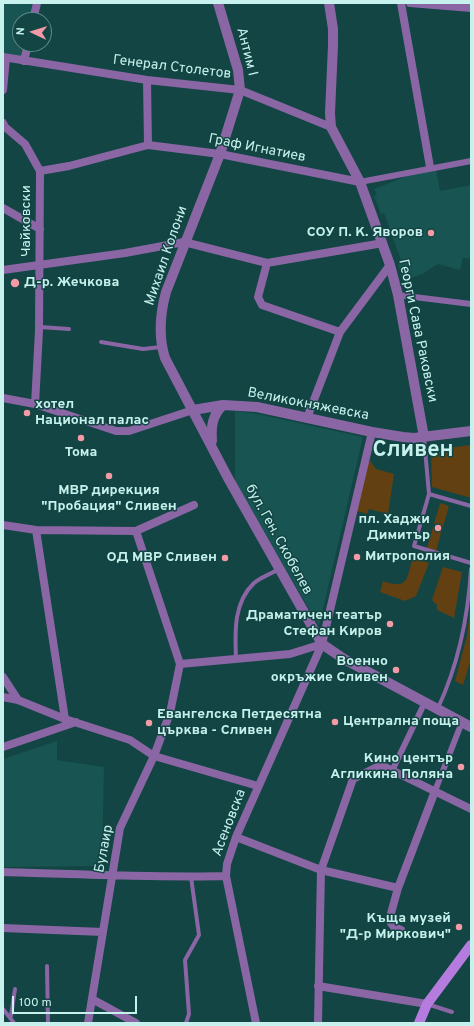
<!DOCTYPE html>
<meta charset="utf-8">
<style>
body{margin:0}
#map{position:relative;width:474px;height:1026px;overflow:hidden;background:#124543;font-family:Overpass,sans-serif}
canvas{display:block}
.frame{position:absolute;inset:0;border:4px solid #c6f1ed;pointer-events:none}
.north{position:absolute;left:12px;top:12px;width:40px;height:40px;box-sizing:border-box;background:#124543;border:1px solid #5a8a87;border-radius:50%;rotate:274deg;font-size:11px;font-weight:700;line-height:16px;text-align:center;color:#c6f1ed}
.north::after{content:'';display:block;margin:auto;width:14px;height:18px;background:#f39aa7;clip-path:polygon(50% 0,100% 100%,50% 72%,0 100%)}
.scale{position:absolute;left:12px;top:996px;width:125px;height:18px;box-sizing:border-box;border:2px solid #c6f1ed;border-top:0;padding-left:5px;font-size:12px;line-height:14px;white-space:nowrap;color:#c6f1ed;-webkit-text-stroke:3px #124543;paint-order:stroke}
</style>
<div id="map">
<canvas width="474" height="1026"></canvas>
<div class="frame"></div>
<div class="north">N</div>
<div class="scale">100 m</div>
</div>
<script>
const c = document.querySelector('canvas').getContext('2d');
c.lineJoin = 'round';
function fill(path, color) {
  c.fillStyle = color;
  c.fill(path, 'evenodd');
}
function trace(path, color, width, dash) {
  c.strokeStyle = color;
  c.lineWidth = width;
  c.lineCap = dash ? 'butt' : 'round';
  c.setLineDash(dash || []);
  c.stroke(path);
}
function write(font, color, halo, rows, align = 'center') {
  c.font = font + ' Overpass,sans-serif';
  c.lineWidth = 3;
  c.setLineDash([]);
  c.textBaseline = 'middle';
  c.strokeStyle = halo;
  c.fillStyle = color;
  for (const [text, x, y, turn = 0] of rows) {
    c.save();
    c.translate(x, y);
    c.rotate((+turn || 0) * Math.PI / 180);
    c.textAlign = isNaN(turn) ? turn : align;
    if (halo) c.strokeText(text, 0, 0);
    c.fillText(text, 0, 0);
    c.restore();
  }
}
fill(new Path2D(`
 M 3,3 L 37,3 L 33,20 L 20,20 L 20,44 L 28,44 L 24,61 L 3,57 Z
 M 436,170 L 440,191 L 471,185 L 471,252 L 469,259 L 463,257 L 460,270 L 438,264 L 422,274 L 403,281 L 398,264 L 402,263 L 384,213 L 381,214 L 374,196 L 377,195 L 374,189 L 420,171 Z
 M 235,411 L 258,414 L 363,437 L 319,626 L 235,481 Z
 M 57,741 L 57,760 L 104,767 L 102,866 L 3,867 L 3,759 Z`), '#185451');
fill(new Path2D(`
 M 471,445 L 471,498 L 432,487 L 431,450 Z
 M 366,455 L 376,469 L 394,474 L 388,514 L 369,509 L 367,514 L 354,510 Z
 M 440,503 L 449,506 L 443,527 L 434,524 Z
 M 433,527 L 442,529 L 436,551 L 427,548 Z
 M 413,558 L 429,563 L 416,596 L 405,601 L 380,592 L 383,581 C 409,590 406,579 413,558 Z
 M 443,567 L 462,572 L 454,618 L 437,610 L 437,605 L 432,600 Z
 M 471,599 L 471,659 L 463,685 L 455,681 L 467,636 Z`), '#624011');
trace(new Path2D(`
 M 40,327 L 69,329
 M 101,342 L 143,349 L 161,347
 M 424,438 L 429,494 L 414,546 L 471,563
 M 429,494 L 471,506
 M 236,659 C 235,633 233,603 254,583 C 261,577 271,574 279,569
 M 438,708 C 459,663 468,618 471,569
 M 47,966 L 48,1023
 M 427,1004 L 452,1012
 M 3,1009 L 14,1023
 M 11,1016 L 15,989
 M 186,1023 L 189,1014 L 185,960 L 199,935 L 191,877`), '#8b66a4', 4);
trace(new Path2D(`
 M 360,182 L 471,161
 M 398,295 L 471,304
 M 392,771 L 425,702
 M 435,791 L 462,722`), '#8b66a4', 6);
trace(new Path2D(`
 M 401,3 L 430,167
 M 410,3 L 471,8
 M 33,20 L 37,3
 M 3,57 L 147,80 L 240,90 L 331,127
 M 24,61 L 28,44
 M 147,80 L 148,145
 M 3,90 L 6,58
 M 3,123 L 5,127 L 25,144 L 40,171 L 39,331 L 35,404
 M 40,171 L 69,166 L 148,145 L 220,154 L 360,182
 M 3,208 L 40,229
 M 267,263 L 258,297 L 262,305 L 340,332
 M 3,270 L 125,253 L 184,242 L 267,263 L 383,243
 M 3,398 L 35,404 L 116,431 L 129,431 L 193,410
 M 307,418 L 340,332 L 390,265
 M 3,525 L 36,530 L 136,531 L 194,505
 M 36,530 L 65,719
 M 136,531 L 180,664
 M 180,664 L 290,654 L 322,644
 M 3,677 L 18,700
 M 3,697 L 18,700 L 65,719 L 130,740 L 154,756 L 258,786
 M 3,747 L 76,722
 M 236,837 L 321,870 L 398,888
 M 3,872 C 78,874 152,878 226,876
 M 3,928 L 103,932
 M 401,930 L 394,927 L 391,923 L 390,917 L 398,888 L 435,791
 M 318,986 L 427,1004
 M 92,999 L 136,1023
 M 88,1023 L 120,828 L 154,756 L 170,713 L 180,664
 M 256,1023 L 226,876 L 227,864 L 236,837 L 322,644 L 372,432
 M 318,1023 L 321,870 L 353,779 L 381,765 L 471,809`), '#8b66a4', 8);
trace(new Path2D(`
 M 218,3 L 238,70 L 240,90 L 220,154 L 166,292 C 160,314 158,336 165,358 L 228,478 L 322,644 L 344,659 L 471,727
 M 329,3 L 333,29 L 333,45 L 330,113 L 331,127 L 360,182 L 390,265 L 398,295 L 424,437
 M 193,410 L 223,405 L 257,407 L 372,432 L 403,437 L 414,438 L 471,431
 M 212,441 C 211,426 212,416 223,405`), '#8b66a4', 10);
trace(new Path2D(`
 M 419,1023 L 427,1004 L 471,945`), '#b67bde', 10);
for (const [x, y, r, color] of [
 [431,233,4,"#f39aa7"],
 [15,283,5,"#f39aa7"],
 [27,413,4,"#f39aa7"],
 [81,438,4,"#f39aa7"],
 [109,476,4,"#f39aa7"],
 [438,528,4,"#f39aa7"],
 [357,557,4,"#f39aa7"],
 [225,558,4,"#f39aa7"],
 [390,624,4,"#f39aa7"],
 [396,670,4,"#f39aa7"],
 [335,722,4,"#f39aa7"],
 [149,723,4,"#f39aa7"],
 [461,767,4,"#f39aa7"],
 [459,927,4,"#f39aa7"]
]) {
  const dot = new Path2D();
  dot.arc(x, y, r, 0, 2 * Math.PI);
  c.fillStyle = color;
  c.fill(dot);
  trace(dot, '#124543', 1.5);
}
write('14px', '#c6f1ed', '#124543', [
 ["Антим I",246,52,76],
 ["Генерал Столетов",172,68,7],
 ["Граф Игнатиев",257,149,11],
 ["Чайковски",27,221,-90],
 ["Михаил Колони",167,256,-71],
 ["Георги Сава Раковски",417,331,78],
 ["Великокняжевска",308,405,11],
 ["бул. Ген. Скобелев",278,540,61],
 ["Асеновска",230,823,-69],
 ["Булаир",105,849,-79]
]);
write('bold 14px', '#c6f1ed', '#124543', [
 ["СОУ П. К. Яворов",423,233],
 ["Д-р. Жечкова",24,283,"left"],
 ["хотел",35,405,"left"],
 ["Национал палас",35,421,"left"],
 ["Тома",81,453,"center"],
 ["МВР дирекция",109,491,"center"],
 ["\"Пробация\" Сливен",109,507,"center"],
 ["пл. Хаджи",430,520],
 ["Димитър",430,536],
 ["Митрополия",365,557,"left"],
 ["ОД МВР Сливен",217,558],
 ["Драматичен театър",382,616],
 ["Стефан Киров",382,632],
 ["Военно",388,662],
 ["окръжие Сливен",388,678],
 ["Евангелска Петдесятна",157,715,"left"],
 ["църква - Сливен",157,731,"left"],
 ["Централна поща",343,722,"left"],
 ["Кино център",453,759],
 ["Агликина Поляна",453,775],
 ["Къща музей",451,919],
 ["\"Д-р Миркович\"",451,935]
], 'right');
write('bold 22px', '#c6f1ed', '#124543', [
 ["Сливен",413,452]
]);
</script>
